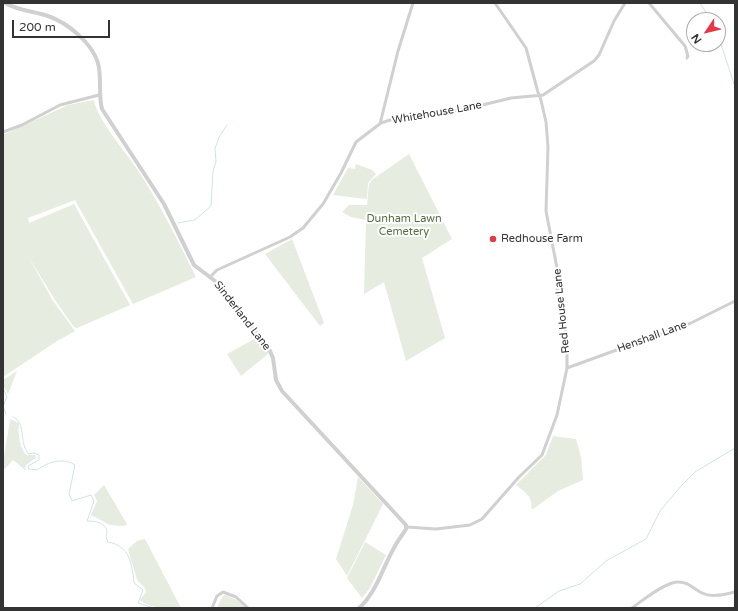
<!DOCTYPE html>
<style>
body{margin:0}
#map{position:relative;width:738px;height:611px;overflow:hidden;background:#fff;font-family:"Varela Round",sans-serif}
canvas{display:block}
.frame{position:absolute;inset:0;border:4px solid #333;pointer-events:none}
.north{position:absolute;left:686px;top:12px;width:40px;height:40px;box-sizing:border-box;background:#fff;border:1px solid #adadad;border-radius:50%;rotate:235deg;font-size:11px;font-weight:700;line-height:16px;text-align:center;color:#333}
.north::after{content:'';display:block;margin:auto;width:14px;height:18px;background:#e63946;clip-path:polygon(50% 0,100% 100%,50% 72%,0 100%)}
.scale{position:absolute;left:12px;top:20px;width:98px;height:18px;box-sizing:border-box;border:2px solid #333;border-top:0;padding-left:5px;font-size:12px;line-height:14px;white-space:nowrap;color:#333;-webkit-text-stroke:3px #fff;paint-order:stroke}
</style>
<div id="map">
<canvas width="738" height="611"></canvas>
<div class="frame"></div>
<div class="north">N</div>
<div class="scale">200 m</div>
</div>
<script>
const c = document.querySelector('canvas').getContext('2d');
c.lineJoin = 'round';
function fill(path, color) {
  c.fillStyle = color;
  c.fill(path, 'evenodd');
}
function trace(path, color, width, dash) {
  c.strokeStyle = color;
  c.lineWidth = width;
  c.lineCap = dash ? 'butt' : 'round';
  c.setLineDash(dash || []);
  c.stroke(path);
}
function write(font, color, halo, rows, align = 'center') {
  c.font = font + ' "Varela Round",sans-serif';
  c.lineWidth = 4;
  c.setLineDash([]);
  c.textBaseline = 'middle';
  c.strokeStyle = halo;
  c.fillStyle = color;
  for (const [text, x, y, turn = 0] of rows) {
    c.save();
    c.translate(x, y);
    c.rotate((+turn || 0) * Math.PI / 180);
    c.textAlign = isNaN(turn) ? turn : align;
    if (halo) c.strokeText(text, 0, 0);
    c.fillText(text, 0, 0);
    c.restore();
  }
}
fill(new Path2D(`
 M 94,100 C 97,120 127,153 139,172 C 161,206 178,241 196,277 L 133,304 L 75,200 L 28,218 L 29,223 L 74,204 L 130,305 L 77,328 L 74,327 L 55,300 L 28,256 L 53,301 L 75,331 L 57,341 L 3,377 L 3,135 L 68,105 Z
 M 409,154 L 452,239 L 422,258 L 445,338 L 406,361 L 384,282 L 364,294 L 366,220 L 351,217 L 342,212 L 349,205 L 367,205 L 369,184 L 373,179 Z
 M 356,164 L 372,170 L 376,174 L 368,183 L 367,199 L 333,195 L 348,168 L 355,169 Z
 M 292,239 L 324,323 L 320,326 L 265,254 Z
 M 258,337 L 269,353 L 241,376 L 227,354 Z
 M 17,371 L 8,394 L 3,386 L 3,380 Z
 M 10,419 L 19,423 C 18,434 19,446 26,455 L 35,455 L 36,458 L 26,465 L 25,470 L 13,460 L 3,471 C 3,454 8,437 10,419 Z
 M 553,436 L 576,439 L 581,457 L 583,480 L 558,491 L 533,509 L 531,508 C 534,497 523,491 516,485 L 546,455 Z
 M 358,477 L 383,504 L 347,576 L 336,559 L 353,505 Z
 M 104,485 L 127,524 L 124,526 L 110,525 L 91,515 L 97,501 L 94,495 Z
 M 145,539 L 181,608 C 168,608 149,609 140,600 L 146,592 L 145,588 L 137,580 L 128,549 L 137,541 Z
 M 365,542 L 386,555 L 370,588 L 362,598 L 347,578 Z
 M 225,595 L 237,600 L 246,608 L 217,608 L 222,597 Z`), '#e6ecdf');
trace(new Path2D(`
 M 700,3 L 711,20
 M 718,35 L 735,87
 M 178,223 L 195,220 L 211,206 L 213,171 L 216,162 L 215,149 L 219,137 L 227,125
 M 3,388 L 7,397 L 3,406 L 6,414
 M 13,417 C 27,422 18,443 29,454 L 34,453 L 39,455 L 39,460 L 28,466 L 29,469 L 37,470 C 48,462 63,457 75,465 L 69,494 L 72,501 L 91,495 L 94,501 L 87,521 C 98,521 110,524 106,537 L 108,542 C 130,546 132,564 134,583 L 143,590 L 138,603 L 154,608
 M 535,608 L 559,591 L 580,584 L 606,561 L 646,539 L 660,511 L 681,486 L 695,472 L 735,448`), '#cfe2ee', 1);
trace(new Path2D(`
 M 495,3 L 526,48 L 539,96
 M 649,3 L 685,46 L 688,56 L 687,58
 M 380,124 L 398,51 L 413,3
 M 3,132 L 22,125 L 60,105 L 99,95
 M 210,277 L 217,270 L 290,237 L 303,228 L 323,204 L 341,173 L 356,142 L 381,123 L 390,120 L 466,109 L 511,98 L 543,95 L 594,61 L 599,55 L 614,21 L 625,3
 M 567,368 L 691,323 L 735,301
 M 407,527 L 436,529 L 470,525 L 482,519 L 519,477 L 542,455 L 557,415 L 567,368 L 567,348 L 565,324 L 557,288 L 557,268 L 546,211 L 548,147 L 546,122 L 540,96
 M 212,608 L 217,596 L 223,592 L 236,597 L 248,608
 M 632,608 C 643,600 664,583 677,582 C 687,581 694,589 702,593 C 712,598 725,594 735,592`), '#d0d0d0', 3);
trace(new Path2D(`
 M 5,3 C 19,11 33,11 48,16 C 68,23 92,43 98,63 C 102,78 98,94 102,109 L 164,204 L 194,265 L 219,284 L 270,351 L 273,358 L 276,380 L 282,391 L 406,525 L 406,529 C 402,536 397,541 394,548 C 383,567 376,593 359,608`), '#d0d0d0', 4);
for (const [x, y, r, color] of [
 [493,239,4,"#e63946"]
]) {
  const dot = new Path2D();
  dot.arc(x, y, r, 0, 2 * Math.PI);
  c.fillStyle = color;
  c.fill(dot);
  trace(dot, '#fff', 1.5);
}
write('11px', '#333', '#fff', [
 ["Whitehouse Lane",437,113,-10],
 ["Red House Lane",562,311,-96],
 ["Sinderland Lane",242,316,52],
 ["Henshall Lane",652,337,-20]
]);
write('11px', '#56703f', '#fff', [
 ["Dunham Lawn",404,219],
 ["Cemetery",404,232]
]);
write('11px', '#333', '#fff', [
 ["Redhouse Farm",501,239]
], 'left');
</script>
